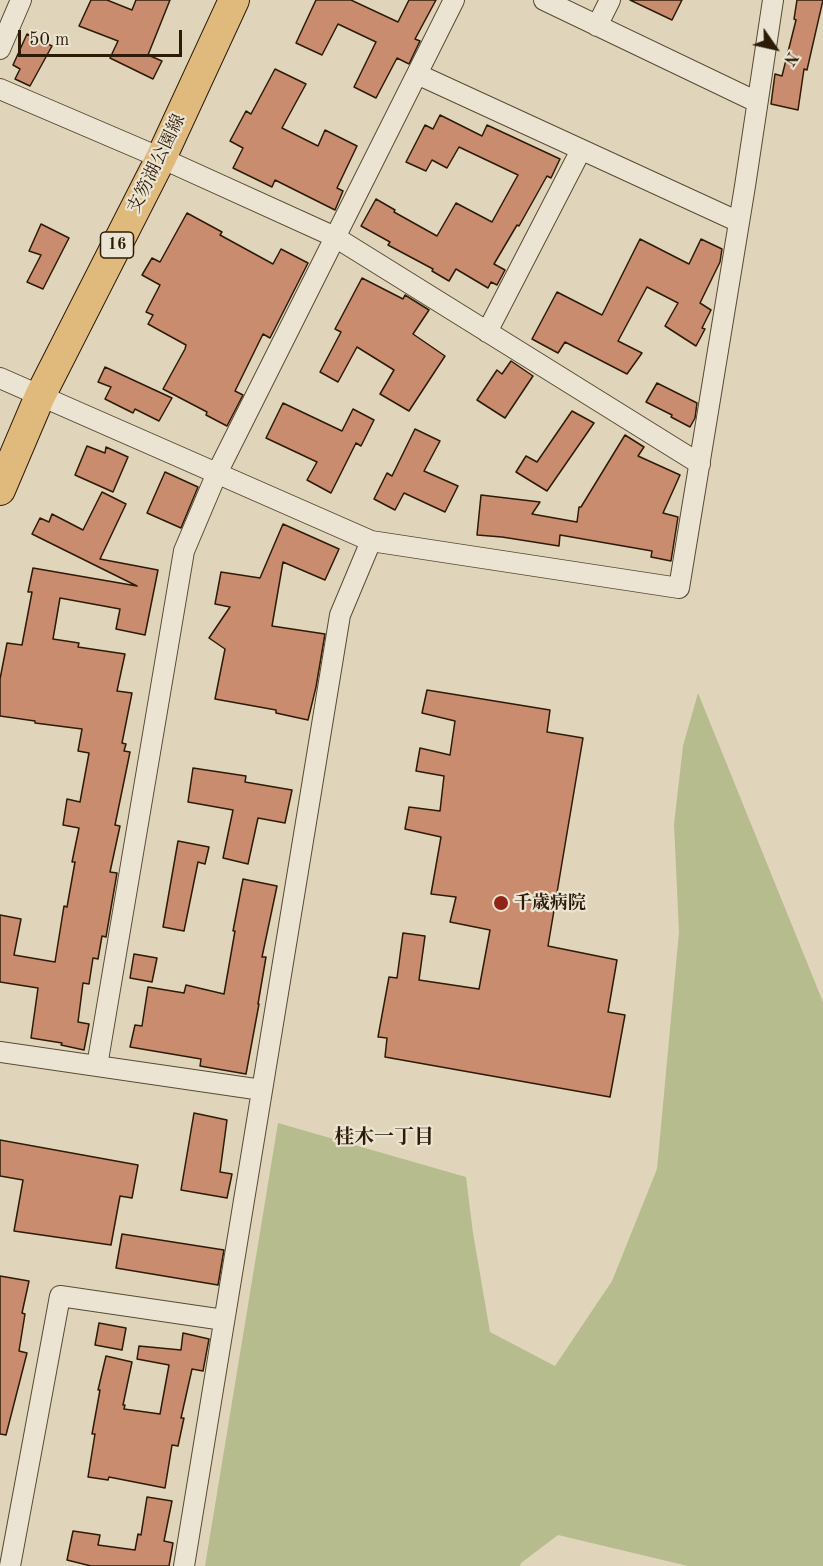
<!DOCTYPE html>
<meta charset="utf-8">
<style>
body{margin:0}
#map{position:relative;width:823px;height:1566px;overflow:hidden;background:#e0d5ba;font-family:"Old Standard TT",serif}
canvas{display:block}
.north{position:absolute;left:745px;top:18px;width:60px;height:60px;-webkit-text-stroke:4px #ebe4d2;paint-order:stroke;rotate:124deg;font-size:16px;font-weight:700;line-height:24px;text-align:center;color:#2c1b06}
.north::after{content:'';display:block;margin:auto;width:21px;height:27px;background:#2c1b06;clip-path:polygon(50% 0,100% 100%,50% 72%,0 100%)}
.scale{position:absolute;left:18px;top:30px;width:164px;height:27px;box-sizing:border-box;border:3px solid #2c1b06;border-top:0;padding-left:8px;font-size:18px;line-height:21px;white-space:nowrap;color:#2c1b06;-webkit-text-stroke:4px #ebe4d2;paint-order:stroke}
</style>
<div id="map">
<canvas width="823" height="1566"></canvas>
<div class="north">N</div>
<div class="scale">50 m</div>
</div>
<script>
const c = document.querySelector('canvas').getContext('2d');
c.lineJoin = 'round';
function fill(path, color) {
  c.fillStyle = color;
  c.fill(path, 'evenodd');
}
function trace(path, color, width, dash) {
  c.strokeStyle = color;
  c.lineWidth = width;
  c.lineCap = dash ? 'butt' : 'round';
  c.setLineDash(dash || []);
  c.stroke(path);
}
function write(font, color, halo, rows, align = 'center') {
  c.font = font + ' "Old Standard TT","Noto Serif JP",serif';
  c.lineWidth = 4.5;
  c.setLineDash([]);
  c.textBaseline = 'middle';
  c.strokeStyle = halo;
  c.fillStyle = color;
  for (const [text, x, y, turn = 0] of rows) {
    c.save();
    c.translate(x, y);
    c.rotate((+turn || 0) * Math.PI / 180);
    c.textAlign = isNaN(turn) ? turn : align;
    if (halo) c.strokeText(text, 0, 0);
    c.fillText(text, 0, 0);
    c.restore();
  }
}
fill(new Path2D(`
 M 698,693 L 823,1002 L 823,1566 L 688,1566 L 558,1535 L 521,1563 L 520,1566 L 205,1566 L 278,1123 L 466,1177 L 473,1233 L 490,1332 L 555,1366 L 612,1281 L 657,1169 L 679,932 L 674,824 L 683,746 Z`), '#b6bc8d');
const building = new Path2D(`
 M 91,0 L 107,0 L 132,10 L 136,0 L 170,0 L 148,55 L 162,61 L 153,79 L 110,58 L 118,41 L 79,26 Z
 M 316,0 L 351,0 L 398,22 L 409,0 L 436,0 L 415,39 L 420,41 L 409,64 L 397,58 L 376,98 L 354,87 L 376,42 L 338,24 L 322,55 L 296,43 Z
 M 630,0 L 682,0 L 672,20 Z
 M 797,0 L 823,0 L 807,70 L 804,69 L 798,110 L 771,104 L 775,74 L 782,76 L 796,20 L 794,19 Z
 M 27,34 L 52,46 L 30,86 L 15,79 L 20,69 L 13,65 Z
 M 275,69 L 306,84 L 282,128 L 318,146 L 325,130 L 357,146 L 337,188 L 343,191 L 335,210 L 275,180 L 272,187 L 233,168 L 243,148 L 230,141 L 246,111 L 251,114 Z
 M 440,115 L 482,136 L 487,125 L 560,159 L 551,178 L 547,176 L 519,226 L 517,225 L 494,264 L 505,270 L 497,285 L 491,282 L 488,288 L 456,269 L 449,281 L 432,271 L 433,269 L 388,245 L 390,242 L 361,226 L 376,199 L 395,210 L 394,212 L 437,236 L 456,203 L 492,222 L 518,175 L 459,147 L 447,168 L 432,160 L 426,171 L 406,162 L 425,125 L 433,129 Z
 M 187,213 L 222,232 L 220,235 L 273,264 L 281,249 L 308,263 L 270,338 L 263,334 L 235,391 L 243,395 L 227,426 L 206,415 L 207,412 L 163,389 L 185,349 L 186,345 L 148,324 L 153,315 L 146,312 L 160,285 L 142,275 L 152,258 L 160,262 Z
 M 41,224 L 69,238 L 43,289 L 27,282 L 41,255 L 29,251 Z
 M 640,239 L 689,264 L 701,239 L 722,249 L 720,262 L 700,303 L 711,310 L 702,328 L 705,329 L 696,346 L 665,326 L 678,303 L 647,287 L 618,341 L 642,353 L 627,374 L 565,342 L 558,353 L 532,339 L 557,292 L 602,315 Z
 M 362,278 L 403,299 L 405,295 L 429,310 L 413,334 L 445,356 L 409,411 L 380,394 L 394,370 L 357,347 L 338,382 L 320,372 L 341,332 L 335,329 Z
 M 511,361 L 533,376 L 505,418 L 477,400 L 497,370 L 502,374 Z
 M 105,367 L 172,398 L 159,421 L 135,409 L 133,413 L 105,399 L 111,387 L 98,382 Z
 M 657,383 L 697,403 L 695,418 L 690,427 L 671,417 L 672,415 L 646,402 Z
 M 283,403 L 342,431 L 353,409 L 374,420 L 361,446 L 356,443 L 331,493 L 307,480 L 317,462 L 266,438 Z
 M 572,411 L 594,423 L 547,491 L 516,472 L 526,456 L 537,462 Z
 M 415,429 L 440,441 L 424,471 L 458,486 L 445,512 L 404,493 L 395,510 L 374,499 L 387,473 L 392,476 Z
 M 625,435 L 644,447 L 638,456 L 680,475 L 663,513 L 678,517 L 671,561 L 651,557 L 652,551 L 560,535 L 559,546 L 502,537 L 477,535 L 481,495 L 540,502 L 532,514 L 577,522 L 579,507 L 581,507 Z
 M 87,446 L 105,453 L 106,447 L 128,457 L 113,492 L 75,475 Z
 M 165,472 L 198,487 L 181,528 L 147,513 Z
 M 102,492 L 126,504 L 100,559 L 158,570 L 145,635 L 116,629 L 120,609 L 60,598 L 53,639 L 79,643 L 78,647 L 125,654 L 117,691 L 132,693 L 122,743 L 126,744 L 124,751 L 130,752 L 115,825 L 120,826 L 110,872 L 117,873 L 106,937 L 102,936 L 98,959 L 93,958 L 89,984 L 83,983 L 78,1022 L 89,1024 L 84,1050 L 61,1045 L 62,1043 L 31,1038 L 38,988 L 0,982 L 0,915 L 21,919 L 14,955 L 55,962 L 64,906 L 67,907 L 75,862 L 72,862 L 79,828 L 63,825 L 67,799 L 80,802 L 89,753 L 78,751 L 82,729 L 35,723 L 35,721 L 0,716 L 0,679 L 7,643 L 22,645 L 32,592 L 28,592 L 33,568 L 137,586 L 32,534 L 40,518 L 49,522 L 52,514 L 83,530 Z
 M 283,524 L 339,549 L 325,580 L 283,562 L 272,626 L 325,634 L 316,687 L 308,720 L 276,713 L 276,710 L 215,699 L 225,649 L 209,638 L 230,607 L 215,604 L 221,572 L 260,578 Z
 M 427,690 L 550,710 L 547,732 L 583,738 L 548,946 L 617,960 L 608,1012 L 625,1015 L 610,1097 L 385,1057 L 387,1038 L 378,1037 L 389,977 L 397,978 L 403,933 L 425,936 L 419,980 L 479,989 L 490,930 L 450,922 L 456,897 L 431,894 L 441,837 L 405,829 L 409,807 L 440,811 L 444,776 L 416,771 L 420,748 L 450,755 L 455,721 L 422,713 Z
 M 193,768 L 246,776 L 245,782 L 292,790 L 285,823 L 258,818 L 248,864 L 223,858 L 233,810 L 188,802 Z
 M 178,841 L 209,847 L 205,864 L 198,862 L 184,931 L 163,927 Z
 M 243,879 L 277,886 L 262,957 L 266,957 L 258,1004 L 259,1004 L 246,1074 L 200,1066 L 201,1059 L 130,1047 L 135,1025 L 142,1026 L 148,987 L 184,993 L 186,985 L 224,994 L 235,931 L 233,931 Z
 M 134,954 L 157,958 L 152,982 L 130,978 Z
 M 194,1113 L 227,1120 L 220,1172 L 232,1174 L 227,1198 L 181,1190 Z
 M 0,1140 L 138,1165 L 132,1198 L 120,1196 L 111,1245 L 14,1231 L 23,1180 L 0,1176 Z
 M 122,1234 L 224,1250 L 218,1285 L 116,1268 Z
 M 0,1276 L 29,1281 L 22,1313 L 25,1314 L 19,1351 L 27,1353 L 6,1435 L 0,1434 Z
 M 99,1323 L 126,1328 L 122,1350 L 95,1345 Z
 M 183,1333 L 209,1339 L 203,1371 L 192,1369 L 181,1418 L 184,1418 L 178,1446 L 172,1445 L 165,1488 L 109,1477 L 108,1480 L 88,1477 L 95,1434 L 92,1434 L 100,1390 L 98,1390 L 106,1356 L 132,1362 L 123,1405 L 125,1405 L 124,1409 L 160,1414 L 169,1365 L 137,1359 L 139,1346 L 181,1350 Z
 M 147,1497 L 172,1501 L 164,1541 L 173,1543 L 169,1566 L 91,1566 L 67,1560 L 73,1531 L 100,1535 L 98,1545 L 135,1550 L 138,1534 L 141,1535 Z`);
fill(building, '#ca8c6e');
trace(building, '#2c1b06', 1.5);
const street = new Path2D(`
 M 544,0 L 757,102
 M 597,26 L 610,0
 M 0,49 L 21,0
 M 417,74 L 739,222
 M 0,89 L 161,158 L 335,237 L 700,464
 M 487,332 L 581,150
 M 0,378 L 371,541 L 679,588 L 745,186 L 773,0
 M 0,1052 L 262,1090
 M 97,1066 L 184,551 L 217,473 L 454,0
 M 10,1566 L 60,1296 L 224,1320
 M 184,1566 L 340,615 L 371,541`);
const primary = new Path2D(`
 M 0,490 L 40,396 L 161,158 L 234,0`);
trace(street, '#594a33', 22);
trace(primary, '#2c1b06', 32);
trace(street, '#ebe4d2', 20);
trace(primary, '#e0ba7d', 30);
for (const [x, y, r, color] of [
 [501,903,8,"#8f2418"]
]) {
  const dot = new Path2D();
  dot.arc(x, y, r, 0, 2 * Math.PI);
  c.fillStyle = color;
  c.fill(dot);
  trace(dot, '#ebe4d2', 2);
}
for (const [x, y, w] of [
 [117,245,33]
]) {
  const box = new Path2D();
  box.roundRect(x - w / 2, y - 13, w, 26, 4.5);
  c.fillStyle = '#ebe4d2';
  c.fill(box);
  trace(box, '#2c1b06', 1.5);
}
write('bold 16px', '#2c1b06', null, [
 ["16",117,245]
]);
write('18px', '#2c1b06', '#ebe4d2', [
 ["支笏湖公園線",157,164,-64]
]);
write('bold 18px', '#2c1b06', '#ebe4d2', [
 ["千歳病院",514,903]
], 'left');
write('bold 20px', '#2c1b06', '#ebe4d2', [
 ["桂木一丁目",384,1138]
]);
</script>
